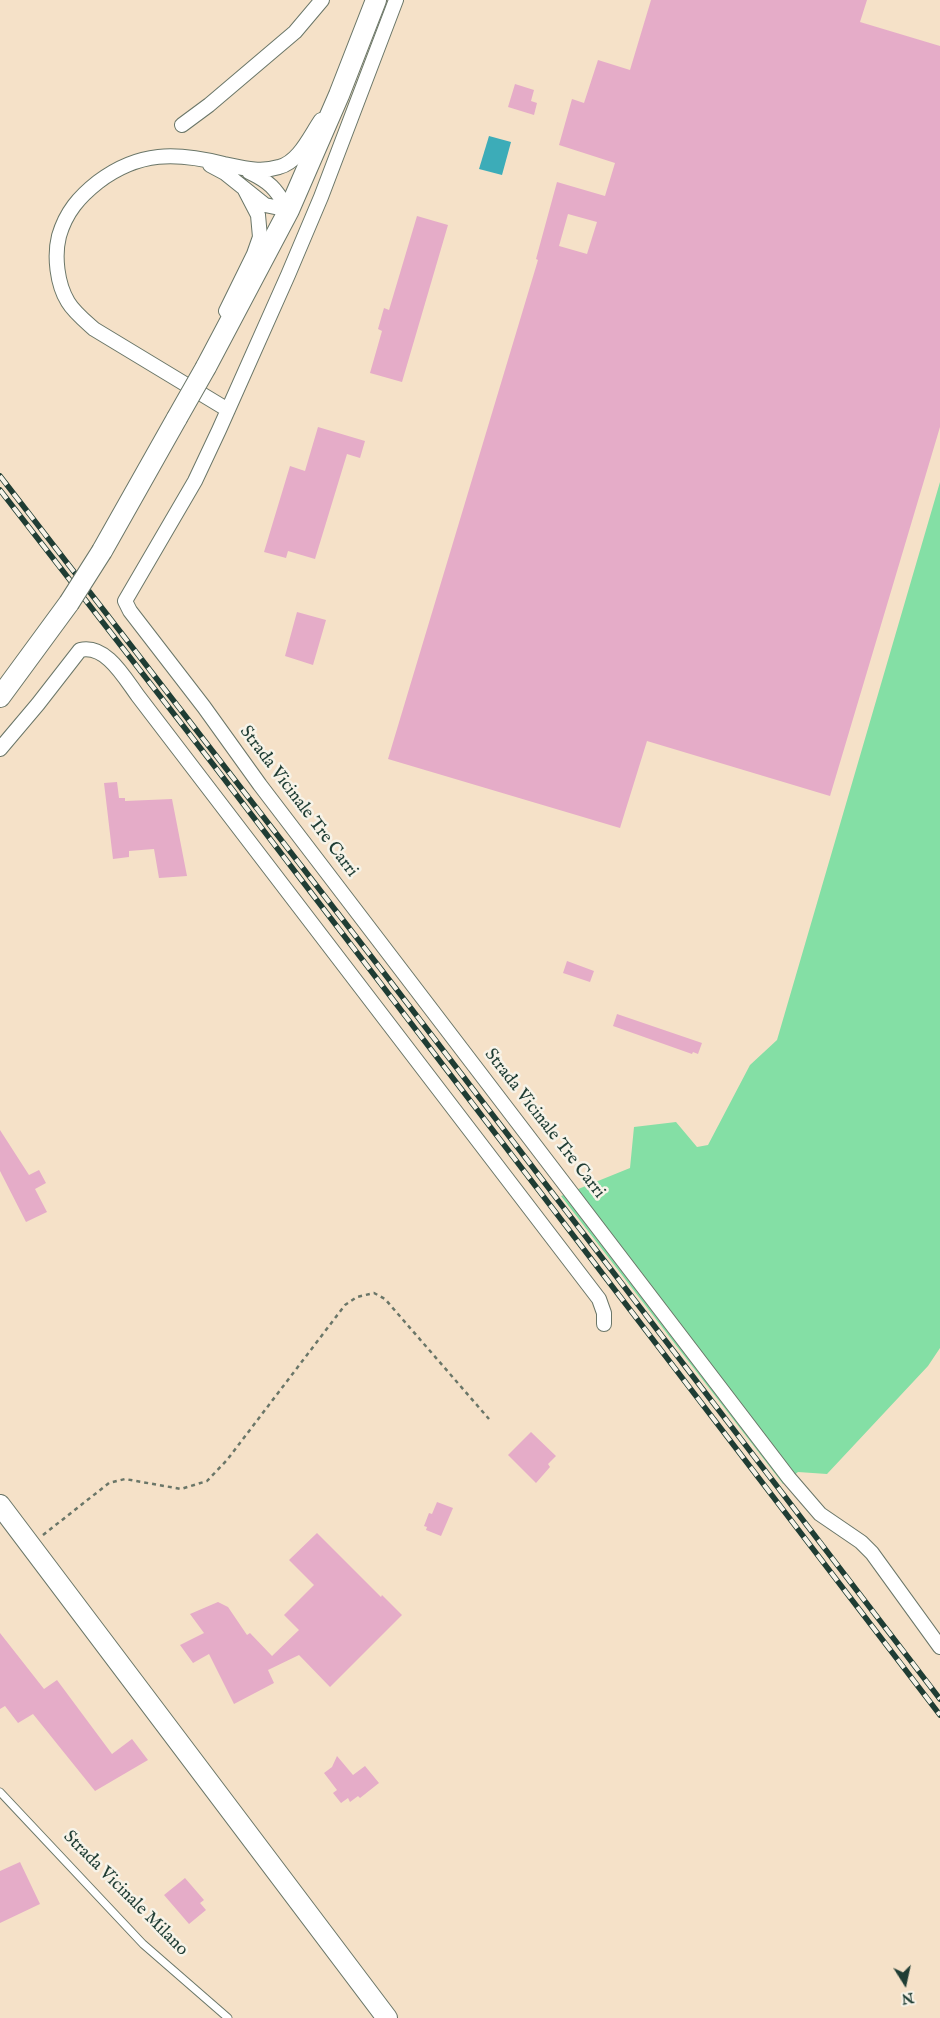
<!DOCTYPE html>
<style>
body{margin:0}
#map{position:relative;width:940px;height:2018px;overflow:hidden;background:#f5e1c8;font-family:"IM FELL English",serif}
canvas{display:block}
.north{position:absolute;left:880px;top:1958px;width:50px;height:50px;-webkit-text-stroke:4px #f7f3e8;paint-order:stroke;rotate:170deg;font-size:14px;font-weight:700;line-height:20px;text-align:center;color:#1f3d34}
.north::after{content:'';display:block;margin:auto;width:18px;height:22px;background:#1f3d34;clip-path:polygon(50% 0,100% 100%,50% 72%,0 100%)}
</style>
<div id="map">
<canvas width="940" height="2018"></canvas>
<div class="north">N</div>
</div>
<script>
const c = document.querySelector('canvas').getContext('2d');
c.lineJoin = 'round';
function fill(path, color) {
  c.fillStyle = color;
  c.fill(path, 'evenodd');
}
function trace(path, color, width, dash) {
  c.strokeStyle = color;
  c.lineWidth = width;
  c.lineCap = dash ? 'butt' : 'round';
  c.setLineDash(dash || []);
  c.stroke(path);
}
function write(font, color, halo, rows, align = 'center') {
  c.font = font + ' "IM FELL English",serif';
  c.lineWidth = 5;
  c.setLineDash([]);
  c.textBaseline = 'middle';
  c.strokeStyle = halo;
  c.fillStyle = color;
  for (const [text, x, y, turn = 0] of rows) {
    c.save();
    c.translate(x, y);
    c.rotate((+turn || 0) * Math.PI / 180);
    c.textAlign = isNaN(turn) ? turn : align;
    if (halo) c.strokeText(text, 0, 0);
    c.fillText(text, 0, 0);
    c.restore();
  }
}
fill(new Path2D(`
 M 940,482 L 940,1348 L 928,1366 L 827,1474 L 798,1472 L 783,1484 L 561,1196 L 630,1168 L 634,1127 L 676,1122 L 697,1147 L 708,1145 L 750,1065 L 777,1040 Z`), '#84dfa5');
fill(new Path2D(`
 M 489,136 L 511,142 L 502,175 L 479,169 Z`), '#3cacb8');
fill(new Path2D(`
 M 651,0 L 867,0 L 860,22 L 940,46 L 940,427 L 830,796 L 647,741 L 620,828 L 388,759 L 538,260 L 536,259 L 557,182 L 605,196 L 615,163 L 559,145 L 572,99 L 584,103 L 598,60 L 630,70 ZM 568,214 L 597,222 L 587,254 L 559,246 Z
 M 515,84 L 534,90 L 531,101 L 537,103 L 534,115 L 508,107 Z
 M 417,216 L 448,225 L 402,382 L 370,373 L 382,331 L 378,329 L 384,308 L 389,310 Z
 M 318,427 L 365,441 L 360,458 L 347,454 L 315,559 L 288,551 L 286,558 L 264,552 L 290,466 L 305,471 Z
 M 297,612 L 326,620 L 313,665 L 285,656 Z
 M 117,782 L 119,798 L 125,798 L 125,801 L 172,799 L 187,876 L 159,878 L 154,849 L 129,851 L 129,857 L 113,859 L 104,783 Z
 M 567,961 L 594,971 L 590,982 L 563,973 Z
 M 617,1014 L 702,1043 L 698,1054 L 693,1052 L 692,1054 L 613,1026 Z
 M 0,1130 L 29,1175 L 39,1170 L 46,1183 L 35,1189 L 47,1212 L 26,1222 L 0,1171 Z
 M 531,1432 L 556,1456 L 548,1464 L 550,1467 L 536,1483 L 508,1455 Z
 M 437,1502 L 453,1508 L 441,1536 L 426,1530 L 427,1527 L 424,1526 L 429,1513 L 432,1514 Z
 M 317,1533 L 381,1597 L 382,1595 L 402,1615 L 330,1687 L 299,1655 L 268,1670 L 274,1683 L 234,1704 L 209,1654 L 193,1663 L 180,1645 L 204,1633 L 190,1614 L 218,1602 L 228,1607 L 247,1635 L 250,1633 L 272,1656 L 299,1630 L 284,1615 L 314,1585 L 289,1560 Z
 M 0,1633 L 44,1689 L 57,1680 L 112,1754 L 132,1739 L 148,1760 L 95,1791 L 33,1714 L 18,1723 L 5,1706 L 0,1709 Z
 M 337,1756 L 353,1775 L 365,1766 L 379,1783 L 360,1798 L 358,1796 L 350,1802 L 348,1798 L 341,1803 L 333,1793 L 337,1790 L 324,1773 L 332,1767 Z
 M 20,1862 L 40,1904 L 0,1923 L 0,1871 Z
 M 185,1878 L 204,1900 L 200,1903 L 206,1910 L 189,1924 L 164,1895 Z`), '#e5acc8');
const service = new Path2D(`
 M 0,1792 L 143,1944 L 228,2018`);
const minor = new Path2D(`
 M 396,0 L 321,197 L 288,275 L 219,430 L 195,481 L 125,601 L 130,611 L 204,707 L 260,785 L 789,1478 L 820,1514 L 861,1542 L 872,1553 L 940,1647
 M 182,125 L 209,105 L 295,32 L 322,0
 M 210,165 L 225,173 L 265,205 L 289,210
 M 249,172 C 272,183 275,189 289,210
 M 226,311 L 254,254 L 260,237 L 258,215 L 245,190
 M 228,410 L 94,329 C 85,321 74,312 68,302 C 57,284 54,256 59,236 C 66,212 79,197 98,182 C 139,151 176,152 224,164 C 243,168 260,173 279,167 C 299,162 310,136 321,120
 M 0,749 L 38,704 L 80,650 C 106,644 124,677 138,696 L 599,1299 L 604,1313 L 604,1324`);
const secondary = new Path2D(`
 M 206,367 L 289,210 L 339,95 L 376,0
 M 102,551 L 177,418
 M 0,697 L 69,603
 M 0,1505 L 387,2018`);
trace(service, '#6a7668', 9);
trace(minor, '#6a7668', 16);
trace(secondary, '#6a7668', 22);
trace(new Path2D(`
 M 43,1535 L 109,1483 L 125,1479 L 181,1489 L 207,1481 L 227,1460 L 345,1305 L 357,1297 L 374,1293 L 385,1299 L 489,1419`), '#6a7668', 2.5, [4, 4]);
trace(service, '#fff', 7);
trace(minor, '#fff', 14);
trace(secondary, '#fff', 20);
const rail = new Path2D(`
 M 0,476 L 384,973 L 940,1699
 M 0,490 L 212,763 L 940,1715`);
trace(rail, '#1f3d34', 5.5);
trace(rail, '#f7f3e8', 4, [11]);
const secondaryBridge = new Path2D(`
 M 177,418 L 206,367
 M 69,603 L 102,551`);
trace(secondaryBridge, '#6a7668', 22, []);
trace(secondaryBridge, '#fff', 20);
write('18px', '#1f3d34', '#f7f3e8', [
 ["Strada Vicinale Tre Carri",298,802,53],
 ["Strada Vicinale Tre Carri",544,1124,52],
 ["Strada Vicinale Milano",125,1894,45]
]);
</script>
